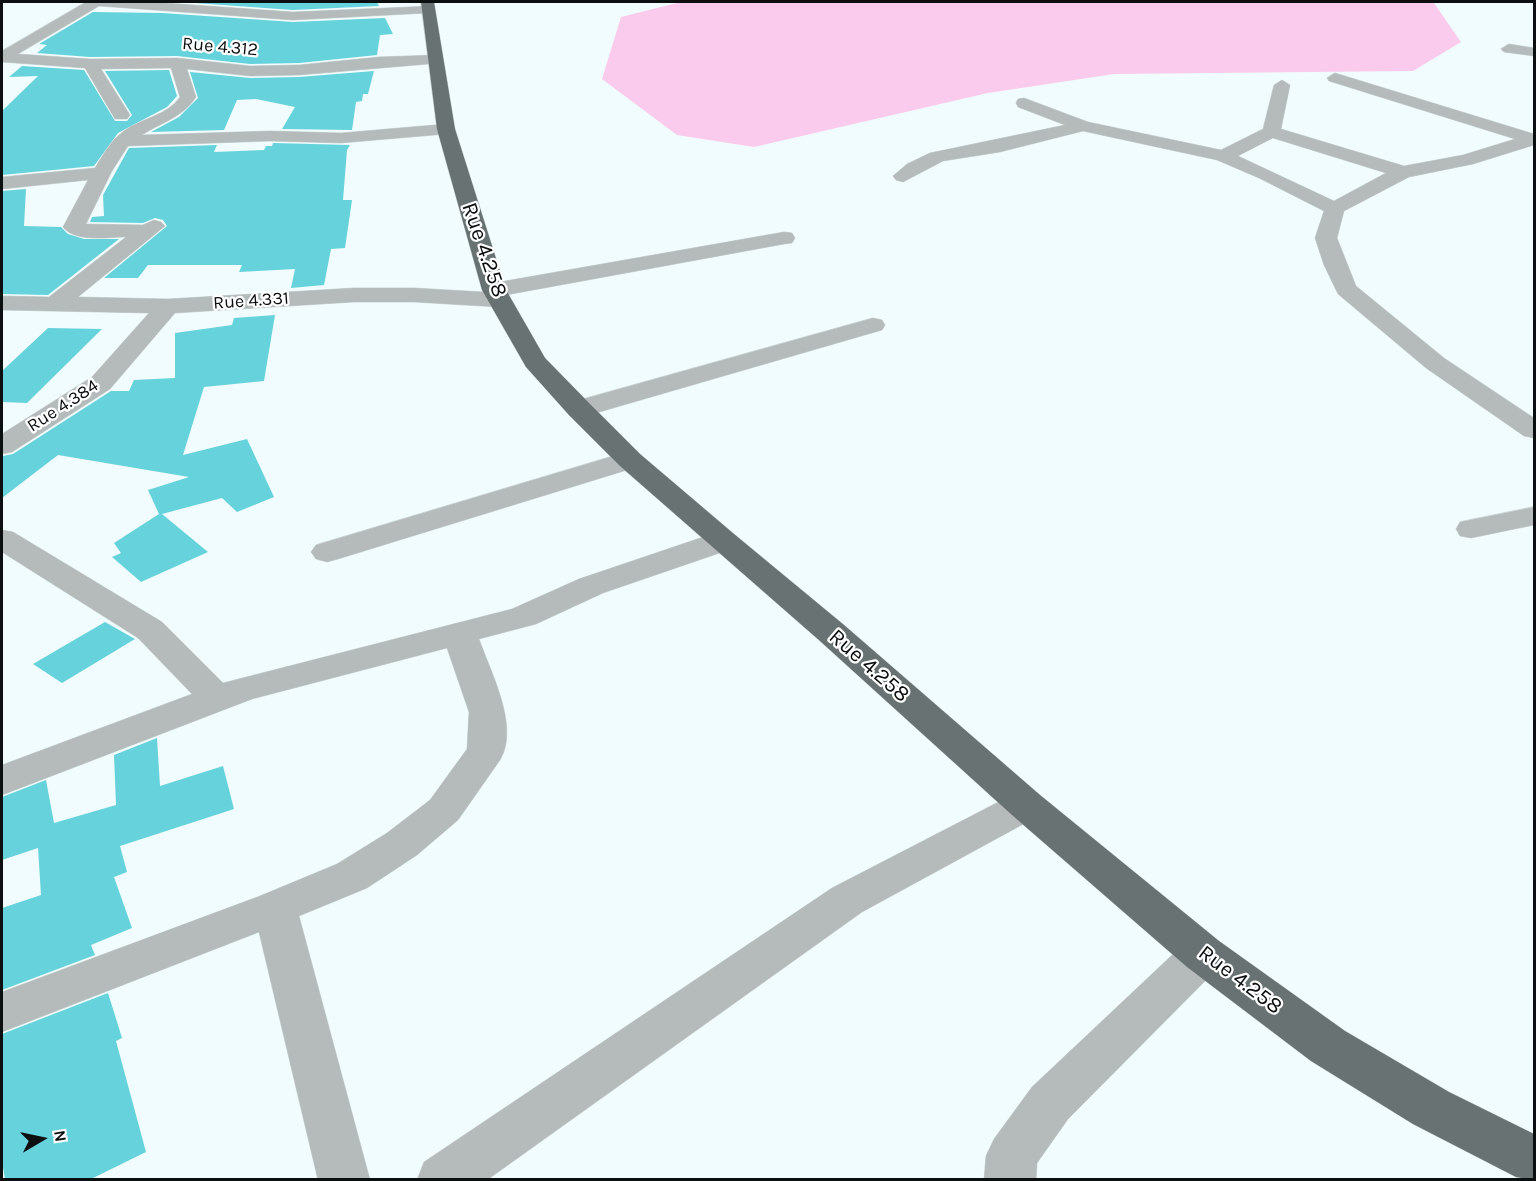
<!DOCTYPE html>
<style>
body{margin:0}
#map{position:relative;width:1536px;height:1181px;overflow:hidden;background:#f0fcfd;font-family:Karla,sans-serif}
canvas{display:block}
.frame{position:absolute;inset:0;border:3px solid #0c0f10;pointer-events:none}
.north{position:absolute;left:12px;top:1109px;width:60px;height:60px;-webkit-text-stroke:4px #fff;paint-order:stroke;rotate:81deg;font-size:16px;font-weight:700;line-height:24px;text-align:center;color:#0c0f10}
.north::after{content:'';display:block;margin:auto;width:21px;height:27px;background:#0c0f10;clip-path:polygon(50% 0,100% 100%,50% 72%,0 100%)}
</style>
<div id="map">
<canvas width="1536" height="1181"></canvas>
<div class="frame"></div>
<div class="north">N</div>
</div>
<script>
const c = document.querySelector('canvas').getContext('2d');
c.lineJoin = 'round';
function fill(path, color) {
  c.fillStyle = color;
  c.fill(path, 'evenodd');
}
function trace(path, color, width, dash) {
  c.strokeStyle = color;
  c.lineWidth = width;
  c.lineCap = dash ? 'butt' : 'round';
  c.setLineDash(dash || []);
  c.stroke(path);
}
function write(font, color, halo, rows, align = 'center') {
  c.font = font + ' Karla,sans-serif';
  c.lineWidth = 4.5;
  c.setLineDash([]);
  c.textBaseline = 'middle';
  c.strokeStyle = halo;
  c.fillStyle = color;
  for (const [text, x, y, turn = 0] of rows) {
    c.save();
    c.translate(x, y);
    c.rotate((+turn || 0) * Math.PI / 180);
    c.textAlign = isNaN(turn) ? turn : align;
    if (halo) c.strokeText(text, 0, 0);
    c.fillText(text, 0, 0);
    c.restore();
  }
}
fill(new Path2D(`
 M 681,2 L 1420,2 L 1434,3 L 1461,42 L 1413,71 L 1114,74 L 988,93 L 754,147 L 677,135 L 602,79 L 621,17 Z`), '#fbcbed');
fill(new Path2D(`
 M 181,2 L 377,2 L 379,6 L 293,10 Z
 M 93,12 L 162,13 L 293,22 L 385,18 L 393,34 L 380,35 L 377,55 L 299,63 L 250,64 L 177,56 L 90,57 L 37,53 L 47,45 L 39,44 Z
 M 22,66 L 84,70 L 115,121 L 127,121 L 132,115 L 105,71 L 169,70 L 177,96 L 167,107 L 118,133 L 94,166 L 2,175 L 2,111 L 38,76 L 9,77 Z
 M 374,71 L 368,94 L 363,94 L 362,101 L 356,102 L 352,130 L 282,129 L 295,107 L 256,99 L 237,100 L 224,130 L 151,132 L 179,117 L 198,98 L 190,72 L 250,78 L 299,77 Z
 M 273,143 L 350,145 L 347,150 L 343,200 L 352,200 L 345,248 L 331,249 L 324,285 L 291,288 L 295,269 L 239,272 L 242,265 L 148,265 L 138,278 L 104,278 L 167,226 L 163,220 L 155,218 L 143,223 L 90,222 L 92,217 L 104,216 L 103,195 L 129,148 L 217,145 L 214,152 L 264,150 L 266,146 L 272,146 Z
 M 26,189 L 24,226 L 61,227 L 68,234 L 84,239 L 119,239 L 48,295 L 2,294 L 2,191 Z
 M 275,315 L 264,381 L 204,387 L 183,455 L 247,439 L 274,497 L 237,512 L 222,498 L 162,514 L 208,552 L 141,582 L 112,557 L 121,553 L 114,543 L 159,514 L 148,490 L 189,477 L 58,455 L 2,498 L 3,456 L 13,454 L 111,391 L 129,391 L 134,380 L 175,378 L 175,333 L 232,325 L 234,318 Z
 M 48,328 L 102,329 L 27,403 L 2,402 L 2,371 Z
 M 105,622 L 135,639 L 62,683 L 33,664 Z
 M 157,738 L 160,786 L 223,766 L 234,809 L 120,846 L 127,872 L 114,877 L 132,928 L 91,945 L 95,955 L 2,990 L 2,908 L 41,895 L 38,848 L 2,860 L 2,797 L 46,780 L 54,823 L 116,805 L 114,755 Z
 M 108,993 L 122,1038 L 116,1041 L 146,1152 L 91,1179 L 5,1179 L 2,1161 L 2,1034 Z`), '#66d2db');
const minor = new Path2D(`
 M 86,2 L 151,2 L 293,12 L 433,6 L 435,9 L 428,13 L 293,20 L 99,6 L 18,54 L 90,59 L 177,58 L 250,66 L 299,65 L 379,57 L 435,55 L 443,60 L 440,63 L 299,75 L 250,76 L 187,69 L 196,97 C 182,118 162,122 142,135 L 270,131 L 341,133 L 446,124 L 452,125 L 455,129 L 452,133 L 446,134 L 341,143 L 270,141 L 128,146 L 112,171 L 86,224 L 143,225 L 154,220 L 161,222 L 165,226 L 78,297 L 168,299 L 354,288 L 414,288 L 484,292 L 482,290 L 486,285 L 494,283 L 784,232 L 792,233 L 795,238 L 792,243 L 784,244 L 506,295 L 511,300 L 507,305 L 499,307 L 414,302 L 354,302 L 175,313 L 110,389 L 12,452 L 2,454 L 2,434 L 92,377 L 149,313 L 2,310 L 2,296 L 49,297 L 126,237 C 109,237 75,243 63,227 L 88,180 L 2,189 L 2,177 L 95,168 C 103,155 111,140 124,131 C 141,118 167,116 180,97 L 171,68 L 101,69 L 130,115 L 127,119 L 115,119 L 85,68 L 2,62 L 2,51 Z
 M 1509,44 L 1534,48 L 1534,56 L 1504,52 L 1501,49 Z
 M 1335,73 L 1534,134 L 1534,145 L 1473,164 L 1409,177 L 1344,211 L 1337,238 L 1356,286 L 1444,358 L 1534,418 L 1534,438 L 1524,436 L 1426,368 L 1338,294 L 1324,265 L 1315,238 L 1324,211 L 1259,178 L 1217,160 L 1083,131 L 1000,152 L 943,161 L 903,182 L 896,180 L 893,176 L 907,164 L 930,153 L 1065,125 L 1018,107 L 1016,103 L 1018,99 L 1024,98 L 1088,122 L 1221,150 L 1263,129 L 1274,85 L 1282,80 L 1290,85 L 1281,129 L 1404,166 L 1463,155 L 1515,139 L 1329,81 L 1327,78 ZM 1273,138 L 1386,173 L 1334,201 L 1238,156 Z
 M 873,318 L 882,320 L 885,325 L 882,330 L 589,415 L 579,417 L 569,415 L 565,409 L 569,403 Z
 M 630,451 L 640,454 L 644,460 L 640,466 L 338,559 L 327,562 L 316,559 L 311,552 L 316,545 Z
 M 1534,507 L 1534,525 L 1471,538 L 1460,536 L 1456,529 L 1460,522 Z
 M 2,530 L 13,532 L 162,622 L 223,683 L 512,609 L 579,579 L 712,534 L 723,532 L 734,534 L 739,541 L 734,548 L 603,593 L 536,624 L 479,639 C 491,673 520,727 500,760 L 458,820 L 417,855 L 367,888 L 299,916 L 370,1180 L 318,1180 L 259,932 L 2,1032 L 2,992 L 260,896 L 337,864 L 387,833 L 430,800 L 467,749 L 469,712 L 447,648 L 252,699 L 2,795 L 2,765 L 192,694 L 138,638 L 2,552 Z
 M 1026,790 L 1040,795 L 1046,805 L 1040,815 L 862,912 L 487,1180 L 417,1180 L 424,1162 L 832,888 L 1012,795 Z
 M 1203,936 L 1219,941 L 1225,954 L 1219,967 L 1068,1119 L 1037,1163 L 1036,1180 L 984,1180 L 986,1156 L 994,1139 L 1032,1087 L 1187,941 Z`);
const highway = new Path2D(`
 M 421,2 L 434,2 L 455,129 L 506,290 L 545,358 L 589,403 L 640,454 L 734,534 L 844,625 L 1040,795 L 1219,941 L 1345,1031 L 1449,1092 L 1534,1134 L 1534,1180 L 1516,1177 L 1413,1124 L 1311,1061 L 1187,967 L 1012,815 L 820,641 L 620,466 L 569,415 L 526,367 L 482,290 L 437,129 Z`);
trace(minor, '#ccd6d7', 1);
trace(highway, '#ccd6d7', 1);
fill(minor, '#b5baba');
fill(highway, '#687272');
write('18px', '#0c0f10', '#fff', [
 ["Rue 4.312",220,47,5],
 ["Rue 4.331",251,301,-4],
 ["Rue 4.384",63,406,-33]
]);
write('22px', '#0c0f10', '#fff', [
 ["Rue 4.258",484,250,71],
 ["Rue 4.258",869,666,41],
 ["Rue 4.258",1240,980,37]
]);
</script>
